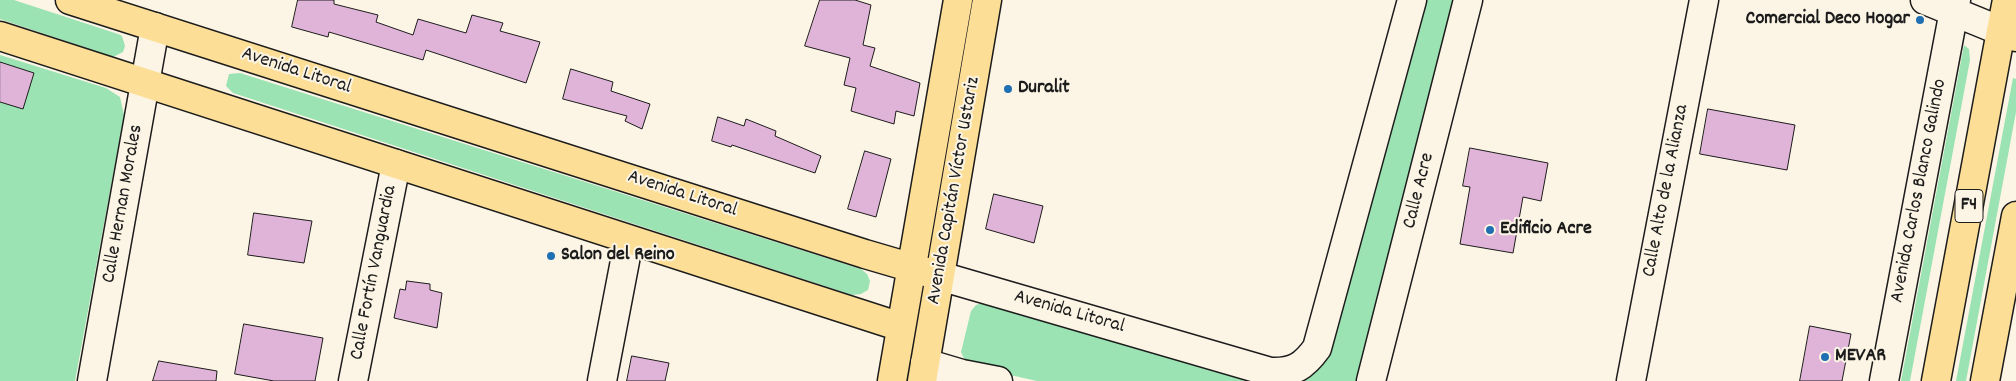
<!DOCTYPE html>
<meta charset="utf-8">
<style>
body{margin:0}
canvas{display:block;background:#fcf5e5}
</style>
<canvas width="2016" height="381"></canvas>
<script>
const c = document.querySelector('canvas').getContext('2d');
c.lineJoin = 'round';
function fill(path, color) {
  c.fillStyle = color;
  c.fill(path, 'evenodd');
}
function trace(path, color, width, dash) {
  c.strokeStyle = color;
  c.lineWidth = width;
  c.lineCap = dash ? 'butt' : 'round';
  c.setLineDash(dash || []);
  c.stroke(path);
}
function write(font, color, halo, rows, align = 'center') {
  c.font = font + ' Dekko,sans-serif';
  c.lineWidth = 4;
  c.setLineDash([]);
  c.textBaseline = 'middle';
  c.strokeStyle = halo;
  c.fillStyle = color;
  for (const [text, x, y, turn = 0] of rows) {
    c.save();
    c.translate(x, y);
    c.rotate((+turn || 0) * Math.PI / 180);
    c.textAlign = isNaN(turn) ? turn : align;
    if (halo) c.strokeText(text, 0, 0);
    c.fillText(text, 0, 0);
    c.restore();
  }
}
fill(new Path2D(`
 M 0,0 L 14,0 L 118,34 L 122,36 L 125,46 L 123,52 L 113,57 L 0,19 Z
 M 1424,0 L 1456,0 L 1360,381 L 1299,381 Z
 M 1964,45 L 1969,49 L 1970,60 L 1910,381 L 1901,381 Z
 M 0,55 L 106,88 L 120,97 L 124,115 L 75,381 L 0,381 Z
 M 240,73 L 861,269 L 867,274 L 870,281 L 868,290 L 861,294 L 852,295 L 233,93 L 226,86 L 229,74 Z
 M 2013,78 L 2016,79 L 2016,112 L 1966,381 L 1956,381 Z
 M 984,302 L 1264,381 L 1037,381 L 970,366 L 966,363 L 961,352 L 971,311 L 976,305 Z`), '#9be3b2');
const building = new Path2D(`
 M 298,0 L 334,0 L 334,4 L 378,15 L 376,22 L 413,35 L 418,19 L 466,33 L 472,15 L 503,23 L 500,31 L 540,42 L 526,83 L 426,50 L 423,60 L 329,32 L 328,37 L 292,27 Z
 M 820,0 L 855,0 L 871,5 L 863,45 L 875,48 L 870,66 L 920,83 L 914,116 L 896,111 L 894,124 L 851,111 L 856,88 L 844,85 L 850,58 L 805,46 Z
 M 0,62 L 34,73 L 23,109 L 0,102 Z
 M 571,69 L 613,82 L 611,91 L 650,104 L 642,129 L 625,121 L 627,116 L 563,99 Z
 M 1708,109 L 1795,125 L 1787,170 L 1700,154 Z
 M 718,117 L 744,126 L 746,119 L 776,131 L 775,136 L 821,156 L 815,173 L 732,145 L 731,147 L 712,141 Z
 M 1470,148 L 1548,163 L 1541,201 L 1523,197 L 1513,253 L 1460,244 L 1470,187 L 1463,186 Z
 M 865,151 L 891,159 L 876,217 L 848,209 Z
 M 994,194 L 1043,206 L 1034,243 L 986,229 Z
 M 254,213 L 312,221 L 304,263 L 248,255 Z
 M 407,281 L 430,284 L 430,290 L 442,293 L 437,328 L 394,318 L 400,289 L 405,290 Z
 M 244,324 L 323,338 L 315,381 L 274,381 L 235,374 Z
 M 1810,326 L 1851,334 L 1842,381 L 1800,381 Z
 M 632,356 L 669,363 L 665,381 L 627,381 Z
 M 159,361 L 217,371 L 216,381 L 153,381 Z`);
fill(building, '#e0b4d9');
trace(building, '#1c1c1c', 1);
const minor = new Path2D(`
 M 1925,0 L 2001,31
 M 940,276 L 1270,372 C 1294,373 1304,366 1317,348 L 1412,0
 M 925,363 L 962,374 L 998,381
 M 92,381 L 155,27
 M 353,381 L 396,164
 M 602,381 L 629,240
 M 1371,381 L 1468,0
 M 1631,381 L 1704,0
 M 1884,381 L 1956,0`);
const major = new Path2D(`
 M 70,0 L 865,254 L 940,276
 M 0,36 L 901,327
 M 892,381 L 958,0
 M 922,381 L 987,0
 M 1936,381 L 2001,31
 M 1985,381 L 2016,216`);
const highway = new Path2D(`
 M 2007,0 L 2001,31 L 2016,37`);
trace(minor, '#1c1c1c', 31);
trace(major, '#1c1c1c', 31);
trace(highway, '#1c1c1c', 31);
trace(minor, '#fcf5e5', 28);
trace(major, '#fcde96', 28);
trace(highway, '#fcde96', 28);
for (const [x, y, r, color] of [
 [1920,20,5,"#1f6fb2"],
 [1008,89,5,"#1f6fb2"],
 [1490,230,5,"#1f6fb2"],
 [551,256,5,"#1f6fb2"],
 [1825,357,5,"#1f6fb2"]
]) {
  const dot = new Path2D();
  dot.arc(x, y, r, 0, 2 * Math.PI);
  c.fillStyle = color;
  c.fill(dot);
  trace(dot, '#fcf5e5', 2);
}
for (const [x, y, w] of [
 [1969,206,28]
]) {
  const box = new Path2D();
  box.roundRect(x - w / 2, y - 16.5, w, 33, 4);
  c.fillStyle = '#fcf5e5';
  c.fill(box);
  trace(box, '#1c1c1c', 1);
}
write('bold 19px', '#1c1c1c', null, [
 ["F4",1969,206]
]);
write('bold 20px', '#1c1c1c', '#fcf5e5', [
 ["Comercial Deco Hogar",1910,20,"right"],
 ["Duralit",1018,89],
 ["Edificio Acre",1500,230],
 ["Salon del Reino",561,256],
 ["MEVAR",1835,357]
], 'left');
write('20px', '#1c1c1c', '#fcf5e5', [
 ["Avenida Litoral",296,72,18],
 ["Avenida Capitán Víctor Ustariz",955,191,-80],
 ["Calle Acre",1420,191,-76],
 ["Calle Alto de la Alianza",1667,191,-79],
 ["Avenida Carlos Blanco Galindo",1920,191,-79],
 ["Avenida Litoral",682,195,18],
 ["Calle Hernan Morales",124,204,-80],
 ["Calle Fortín Vanguardia",375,273,-79],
 ["Avenida Litoral",1069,313,16]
]);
</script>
